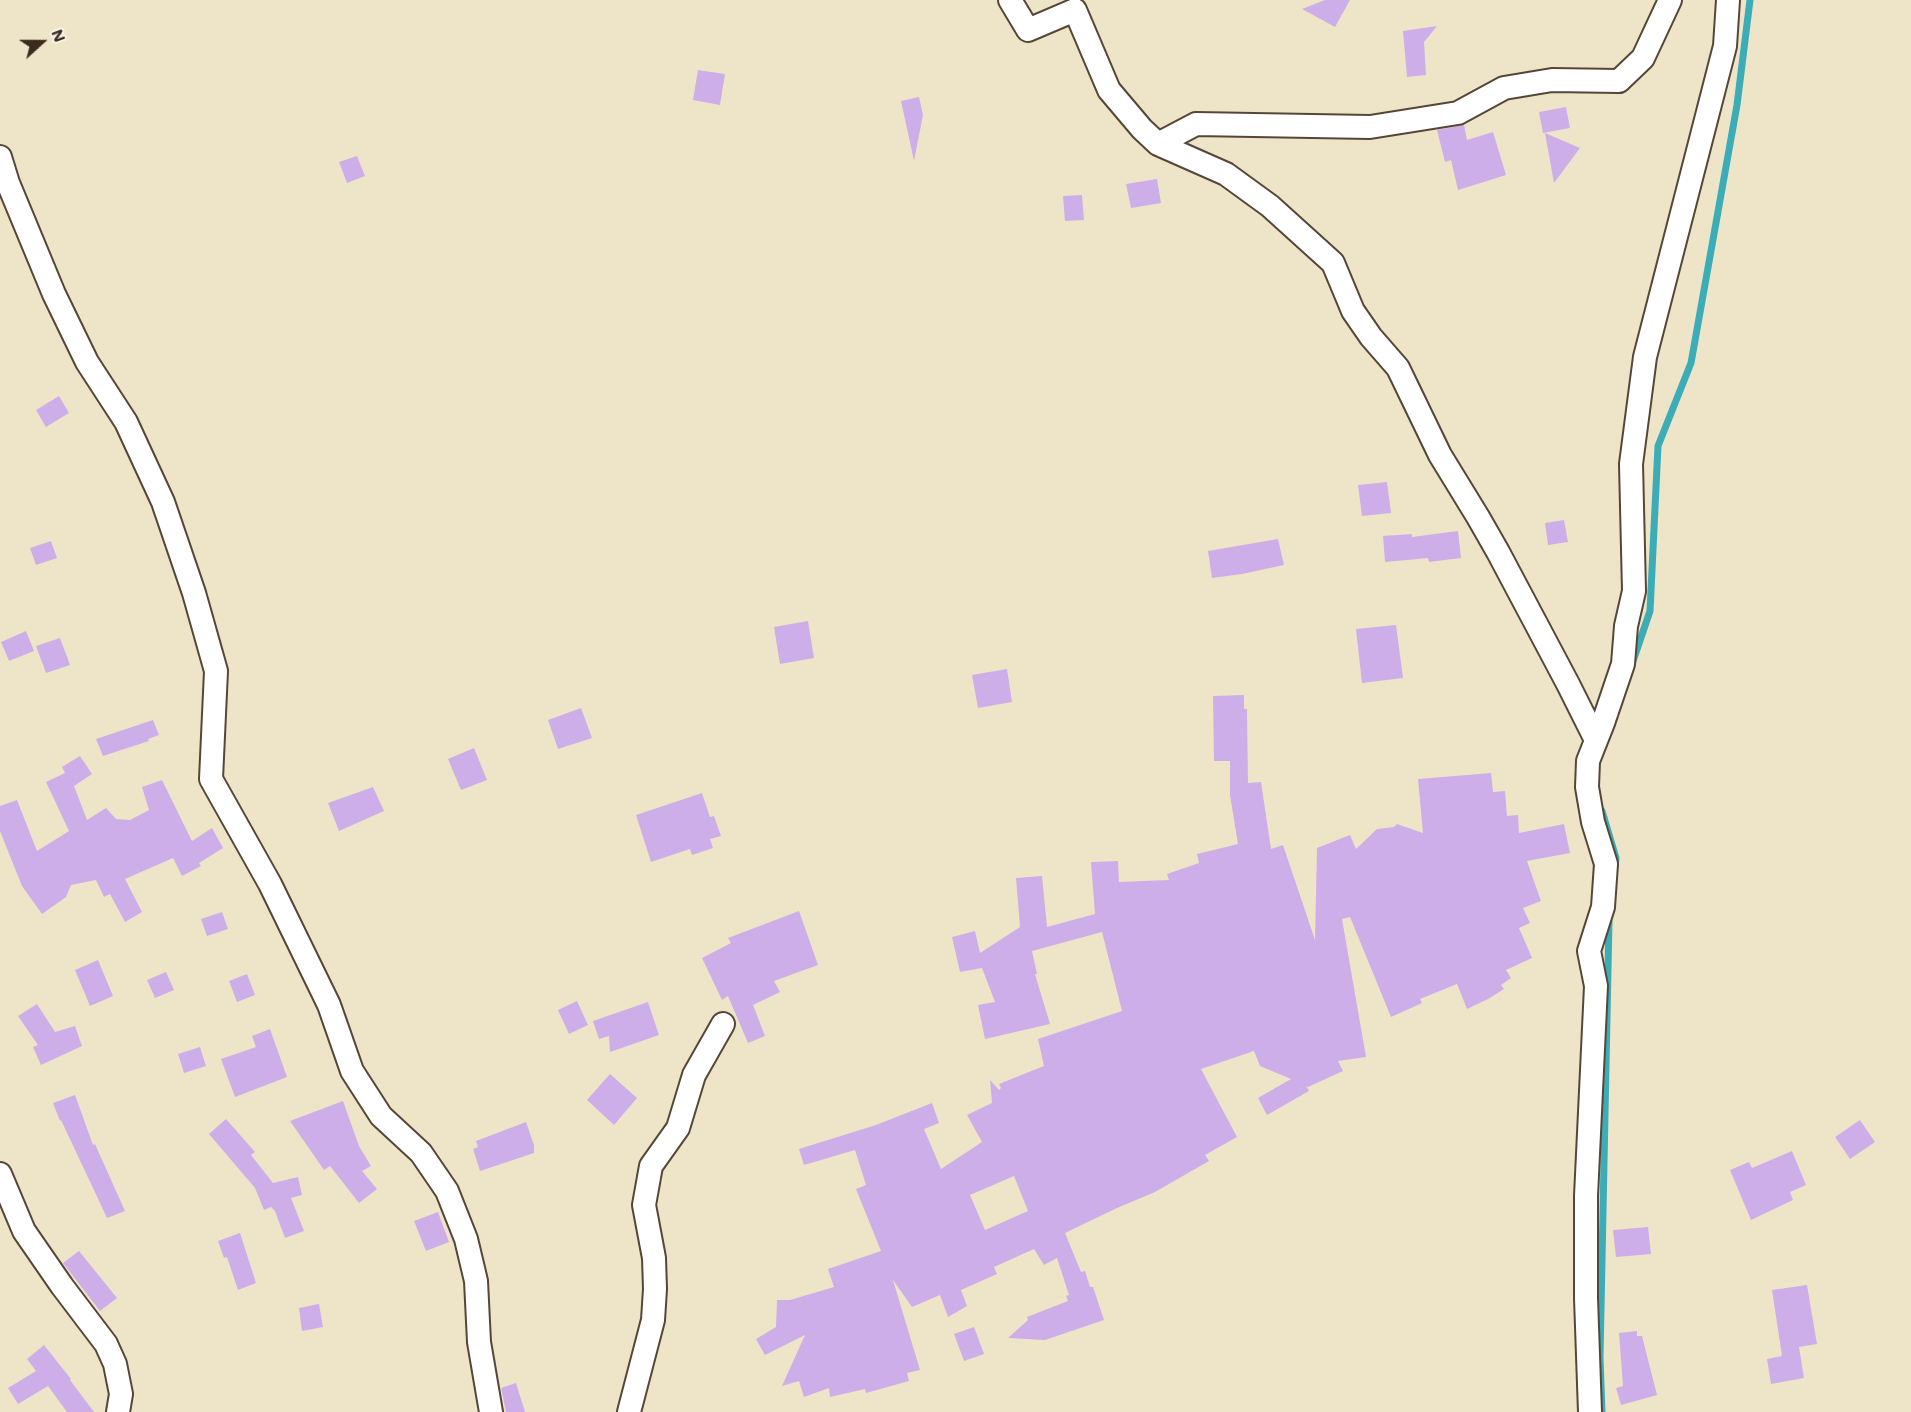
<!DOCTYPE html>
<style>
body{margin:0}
#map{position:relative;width:1911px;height:1412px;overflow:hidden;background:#eee5c9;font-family:Mali,sans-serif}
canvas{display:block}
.north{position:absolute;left:12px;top:12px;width:60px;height:60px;-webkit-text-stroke:4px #f7f3e8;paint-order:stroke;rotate:69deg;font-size:16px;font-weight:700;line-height:24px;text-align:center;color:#3b2a1e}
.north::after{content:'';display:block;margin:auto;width:21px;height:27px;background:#3b2a1e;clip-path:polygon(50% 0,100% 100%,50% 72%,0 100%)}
</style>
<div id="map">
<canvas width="1911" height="1412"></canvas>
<div class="north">N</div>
</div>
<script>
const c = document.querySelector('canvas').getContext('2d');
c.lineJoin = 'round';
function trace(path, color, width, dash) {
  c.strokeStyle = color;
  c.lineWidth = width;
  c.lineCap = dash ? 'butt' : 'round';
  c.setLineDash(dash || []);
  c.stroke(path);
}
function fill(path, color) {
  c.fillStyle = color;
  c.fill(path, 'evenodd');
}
trace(new Path2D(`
 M 1633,661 L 1650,611 L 1658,446 L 1691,363 L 1737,105 L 1750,0
 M 1602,811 L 1616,858 L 1615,867
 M 1602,1412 L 1600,1357 L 1609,920`), '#3cacb6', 7);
fill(new Path2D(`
 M 1325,0 L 1350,0 L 1335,27 L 1302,9 Z
 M 1437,26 L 1424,42 L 1426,75 L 1407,77 L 1403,31 Z
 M 698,70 L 725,74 L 720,105 L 693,100 Z
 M 919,97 L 923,115 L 914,161 L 901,101 Z
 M 1566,107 L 1570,128 L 1543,133 L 1539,112 Z
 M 1464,125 L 1467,140 L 1493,132 L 1506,175 L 1458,190 L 1451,160 L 1445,162 L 1437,130 Z
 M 1545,133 L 1580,148 L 1554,183 Z
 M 357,156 L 365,176 L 347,183 L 339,162 Z
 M 1157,179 L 1161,203 L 1131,208 L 1126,184 Z
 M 1082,195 L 1084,220 L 1065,221 L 1063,196 Z
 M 59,396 L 69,413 L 46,427 L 36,410 Z
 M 1387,482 L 1391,513 L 1362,516 L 1358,485 Z
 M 1564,520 L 1568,542 L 1548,545 L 1545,523 Z
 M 1458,531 L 1461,558 L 1429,562 L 1428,558 L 1385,562 L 1383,536 L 1412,534 L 1412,537 Z
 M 1278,539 L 1284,565 L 1242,574 L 1212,578 L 1208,551 Z
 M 51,541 L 57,558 L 36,565 L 30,548 Z
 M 808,621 L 814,658 L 780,664 L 774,627 Z
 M 1396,625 L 1403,678 L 1362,683 L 1356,629 Z
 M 26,631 L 34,651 L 9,661 L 1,642 Z
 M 60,638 L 70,665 L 46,673 L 36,646 Z
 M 1007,669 L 1012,702 L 978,708 L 972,675 Z
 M 1244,695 L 1244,709 L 1247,709 L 1248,783 L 1261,782 L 1271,849 L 1283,845 L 1315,940 L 1317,848 L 1350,835 L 1356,849 L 1377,829 L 1394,827 L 1397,824 L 1423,833 L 1418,779 L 1491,773 L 1493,792 L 1505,791 L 1507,816 L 1518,815 L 1519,833 L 1564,824 L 1570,853 L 1527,861 L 1541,901 L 1523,908 L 1530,923 L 1519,928 L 1532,958 L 1506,970 L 1511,978 L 1501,985 L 1504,989 L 1488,999 L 1467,1009 L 1457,984 L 1420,999 L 1422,1003 L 1391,1017 L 1350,917 L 1342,919 L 1366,1057 L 1338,1061 L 1343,1071 L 1308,1087 L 1306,1086 L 1309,1091 L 1267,1115 L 1258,1098 L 1291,1079 L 1260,1066 L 1254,1051 L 1201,1069 L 1237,1137 L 1205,1155 L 1209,1161 L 1155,1192 L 1117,1208 L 1065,1233 L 1081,1272 L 1085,1271 L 1090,1287 L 1093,1287 L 1104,1320 L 1045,1340 L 1008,1338 L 1028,1320 L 1027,1317 L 1068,1301 L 1066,1296 L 1069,1295 L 1057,1258 L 1044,1265 L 1034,1249 L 994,1267 L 997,1274 L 961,1290 L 967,1306 L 948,1317 L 940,1295 L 912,1307 L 893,1280 L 920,1370 L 907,1373 L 909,1381 L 866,1393 L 865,1389 L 830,1397 L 829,1388 L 804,1397 L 799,1381 L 782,1386 L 805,1335 L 765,1355 L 756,1339 L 776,1327 L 777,1300 L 790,1300 L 834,1287 L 828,1269 L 881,1251 L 856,1189 L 866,1185 L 855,1150 L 804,1165 L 799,1149 L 876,1125 L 932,1103 L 939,1123 L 924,1129 L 941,1169 L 982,1142 L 967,1115 L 992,1103 L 990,1080 L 999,1090 L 1001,1088 L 999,1084 L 1044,1066 L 1038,1039 L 1122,1011 L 1102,932 L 1032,951 L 1037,974 L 1035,974 L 1050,1024 L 985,1039 L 978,1005 L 995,1002 L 982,968 L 960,972 L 952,937 L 975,931 L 980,953 L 1020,927 L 1016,878 L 1042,876 L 1047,927 L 1095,914 L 1091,862 L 1118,861 L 1119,882 L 1169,880 L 1167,874 L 1199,863 L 1197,854 L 1238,844 L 1230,795 L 1230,761 L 1214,761 L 1213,696 ZM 1014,1176 L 1028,1211 L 985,1230 L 970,1195 Z
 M 581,708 L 592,738 L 558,749 L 548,720 Z
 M 153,720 L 159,735 L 148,739 L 149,741 L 103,756 L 96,739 Z
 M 474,748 L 487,780 L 461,790 L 448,759 Z
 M 80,756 L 92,774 L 74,786 L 87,820 L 106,808 L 116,819 L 130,820 L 149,810 L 142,787 L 162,780 L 192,841 L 212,828 L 223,848 L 199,863 L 201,866 L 182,876 L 173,858 L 125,879 L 142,912 L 125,922 L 110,894 L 104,897 L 96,880 L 71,885 L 66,897 L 42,914 L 22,886 L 0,831 L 0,806 L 17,800 L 37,851 L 69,831 L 46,782 L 65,773 L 62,767 Z
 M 373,787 L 384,811 L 339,831 L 328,803 Z
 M 702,793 L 710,817 L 714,816 L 721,836 L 710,839 L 713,848 L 692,855 L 690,849 L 651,862 L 636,815 Z
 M 799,911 L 818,965 L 774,981 L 780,992 L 753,1005 L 765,1036 L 748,1043 L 728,996 L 722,1000 L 702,958 L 731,943 L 728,938 Z
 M 222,912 L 228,929 L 207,936 L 201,919 Z
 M 98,960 L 113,996 L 90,1006 L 75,970 Z
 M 166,972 L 174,990 L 155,998 L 147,980 Z
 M 247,974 L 255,995 L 237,1002 L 229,981 Z
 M 577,1001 L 588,1025 L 569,1034 L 558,1010 Z
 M 648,1002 L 659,1035 L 610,1052 L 609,1036 L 599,1039 L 593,1021 Z
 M 37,1004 L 55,1032 L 75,1026 L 82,1046 L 41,1065 L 33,1047 L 38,1045 L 18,1016 Z
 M 270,1029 L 287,1077 L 235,1097 L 221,1059 L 256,1047 L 252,1036 Z
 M 200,1047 L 206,1066 L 184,1073 L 178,1054 Z
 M 610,1074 L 637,1098 L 614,1125 L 587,1100 Z
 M 75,1095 L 93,1145 L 95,1144 L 125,1211 L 107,1218 L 61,1120 L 60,1121 L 53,1103 Z
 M 343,1101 L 359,1146 L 371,1166 L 362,1171 L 377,1189 L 359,1203 L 330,1166 L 324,1170 L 290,1121 Z
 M 226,1119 L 255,1152 L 251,1155 L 273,1183 L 298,1177 L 302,1195 L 291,1198 L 304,1231 L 285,1238 L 275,1211 L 271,1207 L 264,1210 L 255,1188 L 209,1134 Z
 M 1860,1120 L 1875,1142 L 1850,1159 L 1835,1137 Z
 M 526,1122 L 534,1145 L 534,1153 L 480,1171 L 473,1149 L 478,1147 L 476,1141 Z
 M 1792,1151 L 1806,1185 L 1790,1192 L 1793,1200 L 1751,1220 L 1730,1170 L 1749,1162 L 1752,1168 Z
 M 438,1212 L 449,1242 L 426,1251 L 414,1221 Z
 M 1648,1227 L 1651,1254 L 1616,1257 L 1613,1230 Z
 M 240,1233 L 256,1283 L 238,1290 L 227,1257 L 224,1258 L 218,1241 Z
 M 79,1251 L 117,1298 L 100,1311 L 63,1263 Z
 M 1807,1285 L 1817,1344 L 1799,1347 L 1804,1378 L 1771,1384 L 1767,1359 L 1782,1356 L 1772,1290 Z
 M 319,1304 L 323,1327 L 302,1331 L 299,1308 Z
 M 974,1327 L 984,1354 L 964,1361 L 954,1334 Z
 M 1637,1331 L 1637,1336 L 1642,1336 L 1657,1395 L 1621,1405 L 1616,1388 L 1623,1386 L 1619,1333 Z
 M 44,1345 L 71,1379 L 70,1380 L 94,1412 L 67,1412 L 48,1386 L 18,1404 L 8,1388 L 36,1371 L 27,1359 Z
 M 516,1383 L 525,1412 L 506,1412 L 501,1388 Z`), '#ceaee8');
const minor = new Path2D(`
 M 1010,0 L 1028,30 L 1075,10 L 1109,90 L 1142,129 L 1158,144 L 1226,174 L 1270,206 L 1333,263 L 1353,311 L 1371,337 L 1398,368 L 1440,455 L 1478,517 L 1498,552 L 1568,684 L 1596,740
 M 1158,144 L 1196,124 L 1370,127 L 1458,113 L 1504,88 L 1552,80 L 1619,81 L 1643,58 L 1670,0
 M 0,157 L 8,183 L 54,294 L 87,362 L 126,422 L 163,502 L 194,593 L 216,671 L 211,779 L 270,884 L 329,1005 L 352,1071 L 381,1116 L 421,1153 L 447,1191 L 466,1239 L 476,1281 L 479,1342 L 491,1412
 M 0,1174 L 24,1231 L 62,1286 L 106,1344 L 115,1364 L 121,1394 L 118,1412
 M 629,1412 L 653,1320 L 655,1289 L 654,1258 L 644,1205 L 651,1166 L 678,1128 L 694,1075 L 723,1024
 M 1590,1412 L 1586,1298 L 1586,1196 L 1596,986 L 1589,951 L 1603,907 L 1606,864 L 1593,822 L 1587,787 L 1588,761 L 1603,723 L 1623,664 L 1626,626 L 1634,591 L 1631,464 L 1645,357 L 1725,46 L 1728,0`);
trace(minor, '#564638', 26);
trace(minor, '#fff', 22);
</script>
